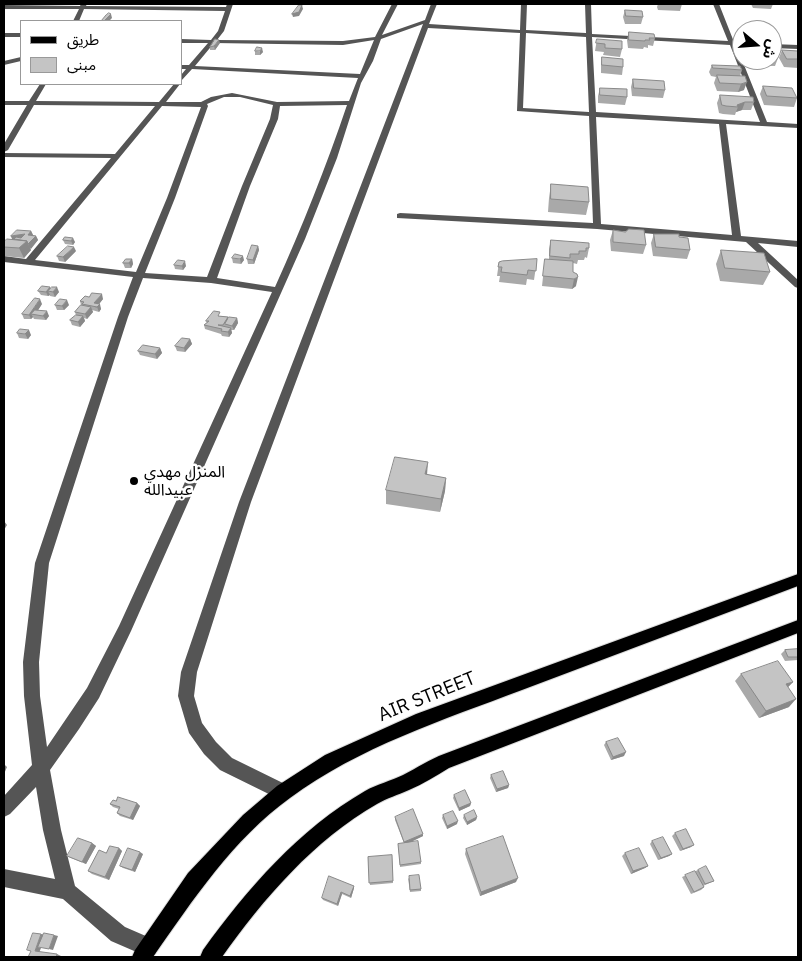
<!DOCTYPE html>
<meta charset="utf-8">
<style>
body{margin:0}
#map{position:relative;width:802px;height:961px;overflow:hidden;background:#fff;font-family:"IBM Plex Sans","Noto Sans Arabic",sans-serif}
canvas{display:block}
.frame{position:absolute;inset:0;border:5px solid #000;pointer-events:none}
.legend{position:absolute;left:20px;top:20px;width:162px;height:65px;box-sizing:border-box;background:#fff;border:1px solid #999;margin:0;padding:6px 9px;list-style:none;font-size:15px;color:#000}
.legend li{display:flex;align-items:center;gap:10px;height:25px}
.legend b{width:25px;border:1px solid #999}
.north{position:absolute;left:732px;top:20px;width:50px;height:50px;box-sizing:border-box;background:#fff;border:1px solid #999;border-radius:50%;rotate:108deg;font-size:14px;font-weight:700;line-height:20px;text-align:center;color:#000}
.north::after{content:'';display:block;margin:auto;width:18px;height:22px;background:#000;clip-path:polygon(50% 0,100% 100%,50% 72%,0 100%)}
</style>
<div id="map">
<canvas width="802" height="961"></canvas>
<div class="frame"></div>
<ul class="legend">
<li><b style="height:6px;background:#000"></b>طريق</li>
<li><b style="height:14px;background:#c4c4c4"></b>مبنى</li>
</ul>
<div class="north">ش</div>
</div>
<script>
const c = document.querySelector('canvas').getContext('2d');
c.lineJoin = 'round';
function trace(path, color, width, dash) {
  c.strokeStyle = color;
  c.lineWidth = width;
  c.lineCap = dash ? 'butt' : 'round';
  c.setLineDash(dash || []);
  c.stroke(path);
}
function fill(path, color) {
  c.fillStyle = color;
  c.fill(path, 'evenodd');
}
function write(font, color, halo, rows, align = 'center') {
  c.font = font + ' "IBM Plex Sans","Noto Sans Arabic",sans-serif';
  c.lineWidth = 5;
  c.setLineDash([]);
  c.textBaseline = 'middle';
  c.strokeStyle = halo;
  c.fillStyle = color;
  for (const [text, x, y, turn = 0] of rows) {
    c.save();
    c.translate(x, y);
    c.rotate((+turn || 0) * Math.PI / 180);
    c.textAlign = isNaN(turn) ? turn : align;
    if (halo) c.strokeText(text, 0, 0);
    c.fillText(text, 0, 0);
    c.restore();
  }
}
const major = new Path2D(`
 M 798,574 L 798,586 C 706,621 614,655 522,690 C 443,720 359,747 290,798 C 233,839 193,900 153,957 L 132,957 L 135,950 L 188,873 L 243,815 L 277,786 L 325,755 L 416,714 Z
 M 798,620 L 798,633 L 449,768 C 436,776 423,784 409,790 C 398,795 387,798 377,804 C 314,840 264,898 222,957 L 200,957 L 203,950 C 247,889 299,829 365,791 C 377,784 391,781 403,775 C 417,768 430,759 444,754 Z`);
trace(major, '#dbdbdb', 2);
fill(new Path2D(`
 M 81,4 L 87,4 L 86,6 L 226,7 L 227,4 L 233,4 L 224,31 L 217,40 L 343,41 L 375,37 L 392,4 L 398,4 L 382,35 L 425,20 L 431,4 L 437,4 L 429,24 L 520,30 L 521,4 L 527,4 L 526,30 L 586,33 L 585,4 L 591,4 L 592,34 L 728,41 L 713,4 L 719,4 L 734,42 L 742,42 L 742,46 L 736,45 L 767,122 L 798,124 L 798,128 L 726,124 L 741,236 L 798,241 L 798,247 L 758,243 L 798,280 L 798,288 L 795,287 L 746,242 L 597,229 L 397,218 L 397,214 L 400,213 L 593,223 L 589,116 L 517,111 L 520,33 L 428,28 L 251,502 L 197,672 L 194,696 L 202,723 L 216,742 L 232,758 L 289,786 L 292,792 L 289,798 L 283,801 L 220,770 L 204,754 L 189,733 L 178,696 L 181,672 L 239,502 L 423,24 L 381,39 L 373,61 L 361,83 L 337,158 L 305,239 L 131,631 L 99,698 L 79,729 L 50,770 L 61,830 L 75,886 L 125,927 L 155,940 L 158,947 L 155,954 L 148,957 L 111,941 L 63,899 L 4,887 L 4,869 L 55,879 L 43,830 L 36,787 L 10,814 L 4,817 L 4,796 L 32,765 L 24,696 L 23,662 L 35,563 L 118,317 L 133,277 L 4,262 L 4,256 L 26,259 L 111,158 L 4,157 L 4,153 L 115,154 L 155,106 L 34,105 L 8,150 L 4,152 L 4,144 L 27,105 L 4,105 L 4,101 L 29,101 L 40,84 L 46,84 L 36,101 L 159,102 L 174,84 L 180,84 L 166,102 L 201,102 L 211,97 L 232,93 L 277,102 L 349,101 L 358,78 L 192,69 L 181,81 L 181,75 L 186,69 L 181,69 L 181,65 L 189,65 L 208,43 L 181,43 L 181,39 L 211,40 L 218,31 L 225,11 L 84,9 L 79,21 L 73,21 L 79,9 L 4,9 L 4,5 L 80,6 ZM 526,33 L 586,37 L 589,112 L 523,108 ZM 592,37 L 730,45 L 760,122 L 596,112 ZM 374,40 L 360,74 L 195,66 L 214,43 L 343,45 ZM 224,97 L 240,97 L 273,105 L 270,119 L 242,186 L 207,277 L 145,273 L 175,198 L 208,106 L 207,104 ZM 347,105 C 326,167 302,227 275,287 L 217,278 L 250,186 L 278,119 L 280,106 ZM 162,106 L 201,107 L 167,198 L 136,272 L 35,260 ZM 596,117 L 719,124 L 732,235 L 601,224 ZM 143,278 L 211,283 L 272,292 L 119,626 L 87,688 L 47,747 L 40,696 L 39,662 L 49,563 L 128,317 Z
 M 4,33 L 21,33 L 21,37 L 4,37 Z
 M 772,44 L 798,45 L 798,49 L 772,48 Z
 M 21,57 L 21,61 L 4,65 L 4,61 Z`), '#555');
fill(major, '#000');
fill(new Path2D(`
 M 658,4 L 682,4 L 680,11 L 658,10 L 657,7 Z
 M 751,4 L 773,4 L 771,9 L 753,8 Z
 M 625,10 L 643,17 L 641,24 L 625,24 L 623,17 Z
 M 629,32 L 655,38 L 653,46 L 648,45 L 648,48 L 644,47 L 643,49 L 628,48 L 627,40 Z
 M 597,39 L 622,49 L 620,57 L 603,55 L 604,52 L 595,51 Z
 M 220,43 L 215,50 L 210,50 L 210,47 Z
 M 772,49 L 778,58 L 775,66 L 747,65 L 745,60 L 772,60 Z
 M 782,50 L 798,51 L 798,68 L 784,67 L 779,58 Z
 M 255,51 L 263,52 L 260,55 L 255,55 Z
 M 602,57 L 623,67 L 622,75 L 601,73 L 601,65 Z
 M 712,65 L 742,70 L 740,76 L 744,90 L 738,92 L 717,91 L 714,83 L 716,77 L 711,76 L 709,72 Z
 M 633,79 L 665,90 L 663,98 L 632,96 L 631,87 Z
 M 763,86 L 797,98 L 794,107 L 764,105 L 760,94 Z
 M 600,88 L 627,97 L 625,105 L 598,103 L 598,96 Z
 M 720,95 L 754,102 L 751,110 L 742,110 L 736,112 L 735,115 L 723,114 L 719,113 L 717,103 Z
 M 551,184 L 589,202 L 586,215 L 548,212 L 549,198 Z
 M 613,230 L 646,245 L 643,254 L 611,251 L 610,240 Z
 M 31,231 L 33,235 L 36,236 L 38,240 L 30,249 L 31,250 L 24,258 L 4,256 L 4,242 L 12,239 L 11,236 Z
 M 654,234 L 679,237 L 690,250 L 687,259 L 653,256 L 651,243 Z
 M 65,237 L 75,242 L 73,245 L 65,244 L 63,240 Z
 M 551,240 L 589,248 L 587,258 L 585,257 L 584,260 L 578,260 L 577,264 L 573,263 L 573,272 L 576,286 L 572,289 L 542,286 L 545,259 L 549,259 L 549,249 Z
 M 258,246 L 259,250 L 254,264 L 248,264 L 247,259 Z
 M 721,250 L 770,272 L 763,285 L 720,281 L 716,264 Z
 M 76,251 L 65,262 L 59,261 L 57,256 Z
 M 232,258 L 244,260 L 241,264 L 233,263 Z
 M 132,259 L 133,264 L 131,268 L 125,268 L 123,263 Z
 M 537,259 L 534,280 L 527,279 L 526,285 L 499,282 L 500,276 L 497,276 L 499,262 Z
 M 174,265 L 186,266 L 183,270 L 175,269 Z
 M 50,288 L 59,292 L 55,297 L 50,296 L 50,295 L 48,296 L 41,295 L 38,291 Z
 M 89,297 L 103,299 L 99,304 L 101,309 L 99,312 L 92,310 L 93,312 L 87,319 L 84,318 L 85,321 L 80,327 L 72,325 L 70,320 L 76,315 L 75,312 L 81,305 L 80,301 Z
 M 42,304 L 38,310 L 49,316 L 46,320 L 34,319 L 33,317 L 31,319 L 24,319 L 22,314 Z
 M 55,305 L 69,305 L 64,310 L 57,310 Z
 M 221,316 L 228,317 L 228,319 L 237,318 L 238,323 L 234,330 L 231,330 L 232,333 L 229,337 L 222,336 L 221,334 L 205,329 L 204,325 L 207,323 L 206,321 Z
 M 17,333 L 31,335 L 28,339 L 19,338 Z
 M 190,339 L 192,344 L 185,352 L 177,351 L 175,346 Z
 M 160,348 L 162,353 L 157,359 L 140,355 L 138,351 Z
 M 427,475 L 446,478 L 445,491 L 440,512 L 386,504 L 386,490 Z
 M 798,649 L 798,660 L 785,661 L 781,654 L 785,650 Z
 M 741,674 L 793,682 L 788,687 L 789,707 L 759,718 L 735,681 Z
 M 606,742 L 624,756 L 611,760 L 604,745 Z
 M 491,775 L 509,785 L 508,788 L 496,792 L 490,778 Z
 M 454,795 L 471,803 L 470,806 L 459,811 L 453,798 Z
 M 116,801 L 137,803 L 140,806 L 133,820 L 120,816 L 117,813 L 119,809 L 113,807 L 110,804 Z
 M 443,815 L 457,824 L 447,829 L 442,818 Z
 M 464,815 L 477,817 L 476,820 L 467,825 L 463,818 Z
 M 395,817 L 423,836 L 411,842 L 421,862 L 421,864 L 400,867 L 398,844 L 404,843 L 395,820 Z
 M 675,833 L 691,847 L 680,851 L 672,836 Z
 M 652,841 L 672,854 L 669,856 L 658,860 L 650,844 Z
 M 92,843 L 96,846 L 86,864 L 71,858 L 67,856 Z
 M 119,848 L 122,851 L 109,880 L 92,874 L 88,871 L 106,853 Z
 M 466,849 L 516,882 L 480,896 L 465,854 Z
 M 625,853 L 648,866 L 645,868 L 631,874 L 622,856 Z
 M 143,854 L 135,872 L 123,868 L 120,866 Z
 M 392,855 L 393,883 L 370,885 L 368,857 Z
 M 698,870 L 714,881 L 703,886 L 704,887 L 701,890 L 691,894 L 682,877 Z
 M 408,878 L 421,889 L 421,891 L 410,892 Z
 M 354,886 L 354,888 L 351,898 L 342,894 L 338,906 L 323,900 L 322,898 Z`), '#a9a9a9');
fill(new Path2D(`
 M 302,5 L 303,9 L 299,16 L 293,17 L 292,14 Z
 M 111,14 L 112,18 L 109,21 L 104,21 Z
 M 219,40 L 220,43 L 215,50 L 214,46 Z
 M 262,48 L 263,52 L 260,55 L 260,51 Z
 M 747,82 L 744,90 L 738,92 L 741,84 Z
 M 745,102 L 742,110 L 736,112 L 738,107 L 737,105 Z
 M 31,231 L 33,235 L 28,235 Z
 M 25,234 L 27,239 L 13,241 L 11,236 Z
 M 36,236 L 38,240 L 31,249 L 28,244 Z
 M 73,238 L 75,242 L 73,245 L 71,241 Z
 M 27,241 L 31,250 L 24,258 L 19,248 Z
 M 258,246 L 259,250 L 254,264 L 253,260 Z
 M 74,247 L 76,251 L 65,262 L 63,257 Z
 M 243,256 L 244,260 L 241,264 L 240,259 Z
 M 132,259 L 133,264 L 131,268 L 129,263 Z
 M 185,261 L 186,266 L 183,270 L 182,266 Z
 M 578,277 L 576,286 L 572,289 L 574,279 Z
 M 50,287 L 52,292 L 48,291 L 50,295 L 48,296 L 46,292 Z
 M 57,287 L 59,292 L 55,297 L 53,292 Z
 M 102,294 L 103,299 L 96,308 L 94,303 Z
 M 40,299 L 42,304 L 35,315 L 31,314 L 33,317 L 31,319 L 29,315 Z
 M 67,300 L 69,305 L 64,310 L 62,306 Z
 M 100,304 L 101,309 L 99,312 L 97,307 Z
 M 91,307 L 93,312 L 87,319 L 85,314 Z
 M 47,311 L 49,316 L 46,320 L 43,316 Z
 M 83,316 L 85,321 L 80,327 L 78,322 Z
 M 237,318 L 238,323 L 234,330 L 232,326 Z
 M 231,328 L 232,333 L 229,337 L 228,332 Z
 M 29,330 L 31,335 L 28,339 L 25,334 Z
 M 190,339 L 192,344 L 185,352 L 184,348 Z
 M 160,348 L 162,353 L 157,359 L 155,354 Z
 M 428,462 L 427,475 L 425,474 Z
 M 446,478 L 445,491 L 440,512 L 441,499 Z
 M 4,521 L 7,525 L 4,530 Z
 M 793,682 L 786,689 L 786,684 Z
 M 796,699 L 789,707 L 759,718 L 766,711 Z
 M 626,752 L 624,756 L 611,760 L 613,757 Z
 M 4,764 L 7,767 L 4,774 Z
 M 509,785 L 508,788 L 496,792 L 497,789 Z
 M 137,803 L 140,806 L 133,820 L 130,818 Z
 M 471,803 L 470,806 L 459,811 L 459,808 Z
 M 477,817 L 476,820 L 467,825 L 467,822 Z
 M 458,821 L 457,824 L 447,829 L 447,826 Z
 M 423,834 L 423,836 L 404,845 L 404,842 Z
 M 92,843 L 96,846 L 86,864 L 82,862 Z
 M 694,845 L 691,847 L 680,851 L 683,849 Z
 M 119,848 L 122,851 L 109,880 L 105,877 Z
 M 140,852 L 143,854 L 135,872 L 132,870 Z
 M 672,854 L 669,856 L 658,860 L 661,858 Z
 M 648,866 L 645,868 L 631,874 L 633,871 Z
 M 518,878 L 516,882 L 480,896 L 481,892 Z
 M 354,886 L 354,888 L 351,898 L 350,896 Z
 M 341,892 L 342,894 L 338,906 L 337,904 Z
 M 41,934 L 46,935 L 38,947 L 41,948 L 39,953 L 35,951 Z
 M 54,935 L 58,936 L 53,950 L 49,949 Z
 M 57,954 L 61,956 L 61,957 L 56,957 Z`), '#898989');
const building = new Path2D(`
 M 299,5 L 302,5 L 299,12 L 292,14 Z
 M 625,10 L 642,11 L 643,17 L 626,16 Z
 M 109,13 L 111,14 L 104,21 L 101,21 L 106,15 Z
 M 629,32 L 654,34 L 655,38 L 649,38 L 650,40 L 645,40 L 645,41 L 629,40 Z
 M 215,39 L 219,40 L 214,46 L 210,47 Z
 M 597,39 L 622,41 L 622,49 L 605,48 L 605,44 L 596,43 Z
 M 257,47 L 262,48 L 260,51 L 255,51 Z
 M 772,49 L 773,49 L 778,58 L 772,58 Z
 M 782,50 L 798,51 L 798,59 L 787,59 Z
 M 602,57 L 623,59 L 623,67 L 602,65 Z
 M 712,65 L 740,66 L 742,70 L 713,68 Z
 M 717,75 L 745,76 L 747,82 L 741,84 L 720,83 Z
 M 633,79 L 664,81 L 665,90 L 634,88 Z
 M 763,86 L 792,88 L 797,98 L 767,96 Z
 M 600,88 L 627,89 L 627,97 L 600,95 Z
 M 720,95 L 753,97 L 754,102 L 745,102 L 737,105 L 738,107 L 726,106 L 722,105 Z
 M 551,184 L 588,187 L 589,202 L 551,199 Z
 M 629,229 L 644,230 L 646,245 L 613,242 L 613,230 L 625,232 Z
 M 17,230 L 31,231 L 28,235 L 36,236 L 28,244 L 27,241 L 14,239 L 16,237 L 21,238 L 25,234 L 11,236 Z
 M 654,234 L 679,234 L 679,237 L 688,238 L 690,250 L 656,247 Z
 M 65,237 L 73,238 L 71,241 L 63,240 Z
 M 7,239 L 27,241 L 19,248 L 4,247 L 4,242 Z
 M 551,240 L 589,243 L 589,248 L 586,248 L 586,251 L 579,251 L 579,254 L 570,254 L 570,258 L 550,256 Z
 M 252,245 L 258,246 L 253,260 L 247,259 Z
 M 68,246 L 74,247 L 63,257 L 57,256 Z
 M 721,250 L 764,253 L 770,272 L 725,268 Z
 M 235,254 L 243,256 L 240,259 L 232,258 Z
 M 126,259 L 132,259 L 129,263 L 123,263 Z
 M 537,259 L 536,271 L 528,270 L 527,275 L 501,272 L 502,267 L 498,267 L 499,262 L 502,261 Z
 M 545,259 L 573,261 L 573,272 L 577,274 L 578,277 L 574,279 L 543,276 Z
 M 178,260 L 185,261 L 182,266 L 174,265 Z
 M 42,286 L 50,287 L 46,292 L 38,291 Z
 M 52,287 L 57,287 L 53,292 L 48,291 Z
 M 92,293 L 102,294 L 94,303 L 100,304 L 97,307 L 82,304 L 84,302 L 80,301 L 85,296 L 89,297 Z
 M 35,298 L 40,299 L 29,315 L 22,314 Z
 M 60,299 L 67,300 L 62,306 L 55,305 Z
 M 81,305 L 91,307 L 85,314 L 75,312 Z
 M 35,310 L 47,311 L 43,316 L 31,314 Z
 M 214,311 L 220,312 L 218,316 L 228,317 L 223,325 L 218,325 L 231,328 L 228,332 L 221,331 L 222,329 L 204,325 L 209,321 L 206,321 Z
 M 76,315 L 83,316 L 78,322 L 70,320 Z
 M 229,317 L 237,318 L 232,326 L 225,324 Z
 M 20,329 L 29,330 L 25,334 L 17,333 Z
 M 182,338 L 190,339 L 184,348 L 175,346 Z
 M 143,345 L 160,348 L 155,354 L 138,351 Z
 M 395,457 L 428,462 L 425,474 L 446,478 L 441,499 L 386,490 Z
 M 798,649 L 798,657 L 788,657 L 785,650 Z
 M 778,661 L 793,682 L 786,684 L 796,699 L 766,711 L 741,674 Z
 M 618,738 L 626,752 L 613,757 L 606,742 Z
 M 503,771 L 509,785 L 497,789 L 491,775 Z
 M 465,790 L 471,803 L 459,808 L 454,795 Z
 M 118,797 L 137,803 L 130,818 L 117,813 L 120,807 L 110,804 L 113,800 L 116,801 Z
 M 413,809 L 423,834 L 404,842 L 395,817 Z
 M 474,810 L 477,817 L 467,822 L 464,815 Z
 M 453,811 L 458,821 L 447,826 L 443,815 Z
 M 686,829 L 694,845 L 683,849 L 675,833 Z
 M 503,836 L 518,878 L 481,892 L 466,849 Z
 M 663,837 L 672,854 L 661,858 L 652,841 Z
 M 78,838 L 92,843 L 82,862 L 67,856 Z
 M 418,841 L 421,862 L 400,865 L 398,844 Z
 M 110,846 L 119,848 L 105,877 L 88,871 L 99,850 L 106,853 Z
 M 128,848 L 140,852 L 132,870 L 120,866 Z
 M 639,848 L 648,866 L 633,871 L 625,853 Z
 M 392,855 L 393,881 L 369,883 L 368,857 Z
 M 706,866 L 714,881 L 705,884 L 698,870 Z
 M 695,871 L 704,887 L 694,892 L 685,875 Z
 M 419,875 L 421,889 L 410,890 L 409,876 Z
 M 329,876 L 354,886 L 350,896 L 341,892 L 337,904 L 322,898 Z
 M 33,933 L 41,934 L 35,951 L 57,954 L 56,957 L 28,957 L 31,951 L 27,950 Z
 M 44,933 L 54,935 L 49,949 L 38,947 Z`);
fill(building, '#c4c4c4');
trace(building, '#898989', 1);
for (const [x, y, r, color] of [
 [134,481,5,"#000"]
]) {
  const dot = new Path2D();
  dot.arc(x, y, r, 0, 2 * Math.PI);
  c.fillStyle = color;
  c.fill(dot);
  trace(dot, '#fff', 2);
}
write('16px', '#000', '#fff', [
 ["المنزل مهدي",144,472],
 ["عبيدالله",144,490]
], 'left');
write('19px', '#000', '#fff', [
 ["AIR STREET",427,697,-22]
]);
</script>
